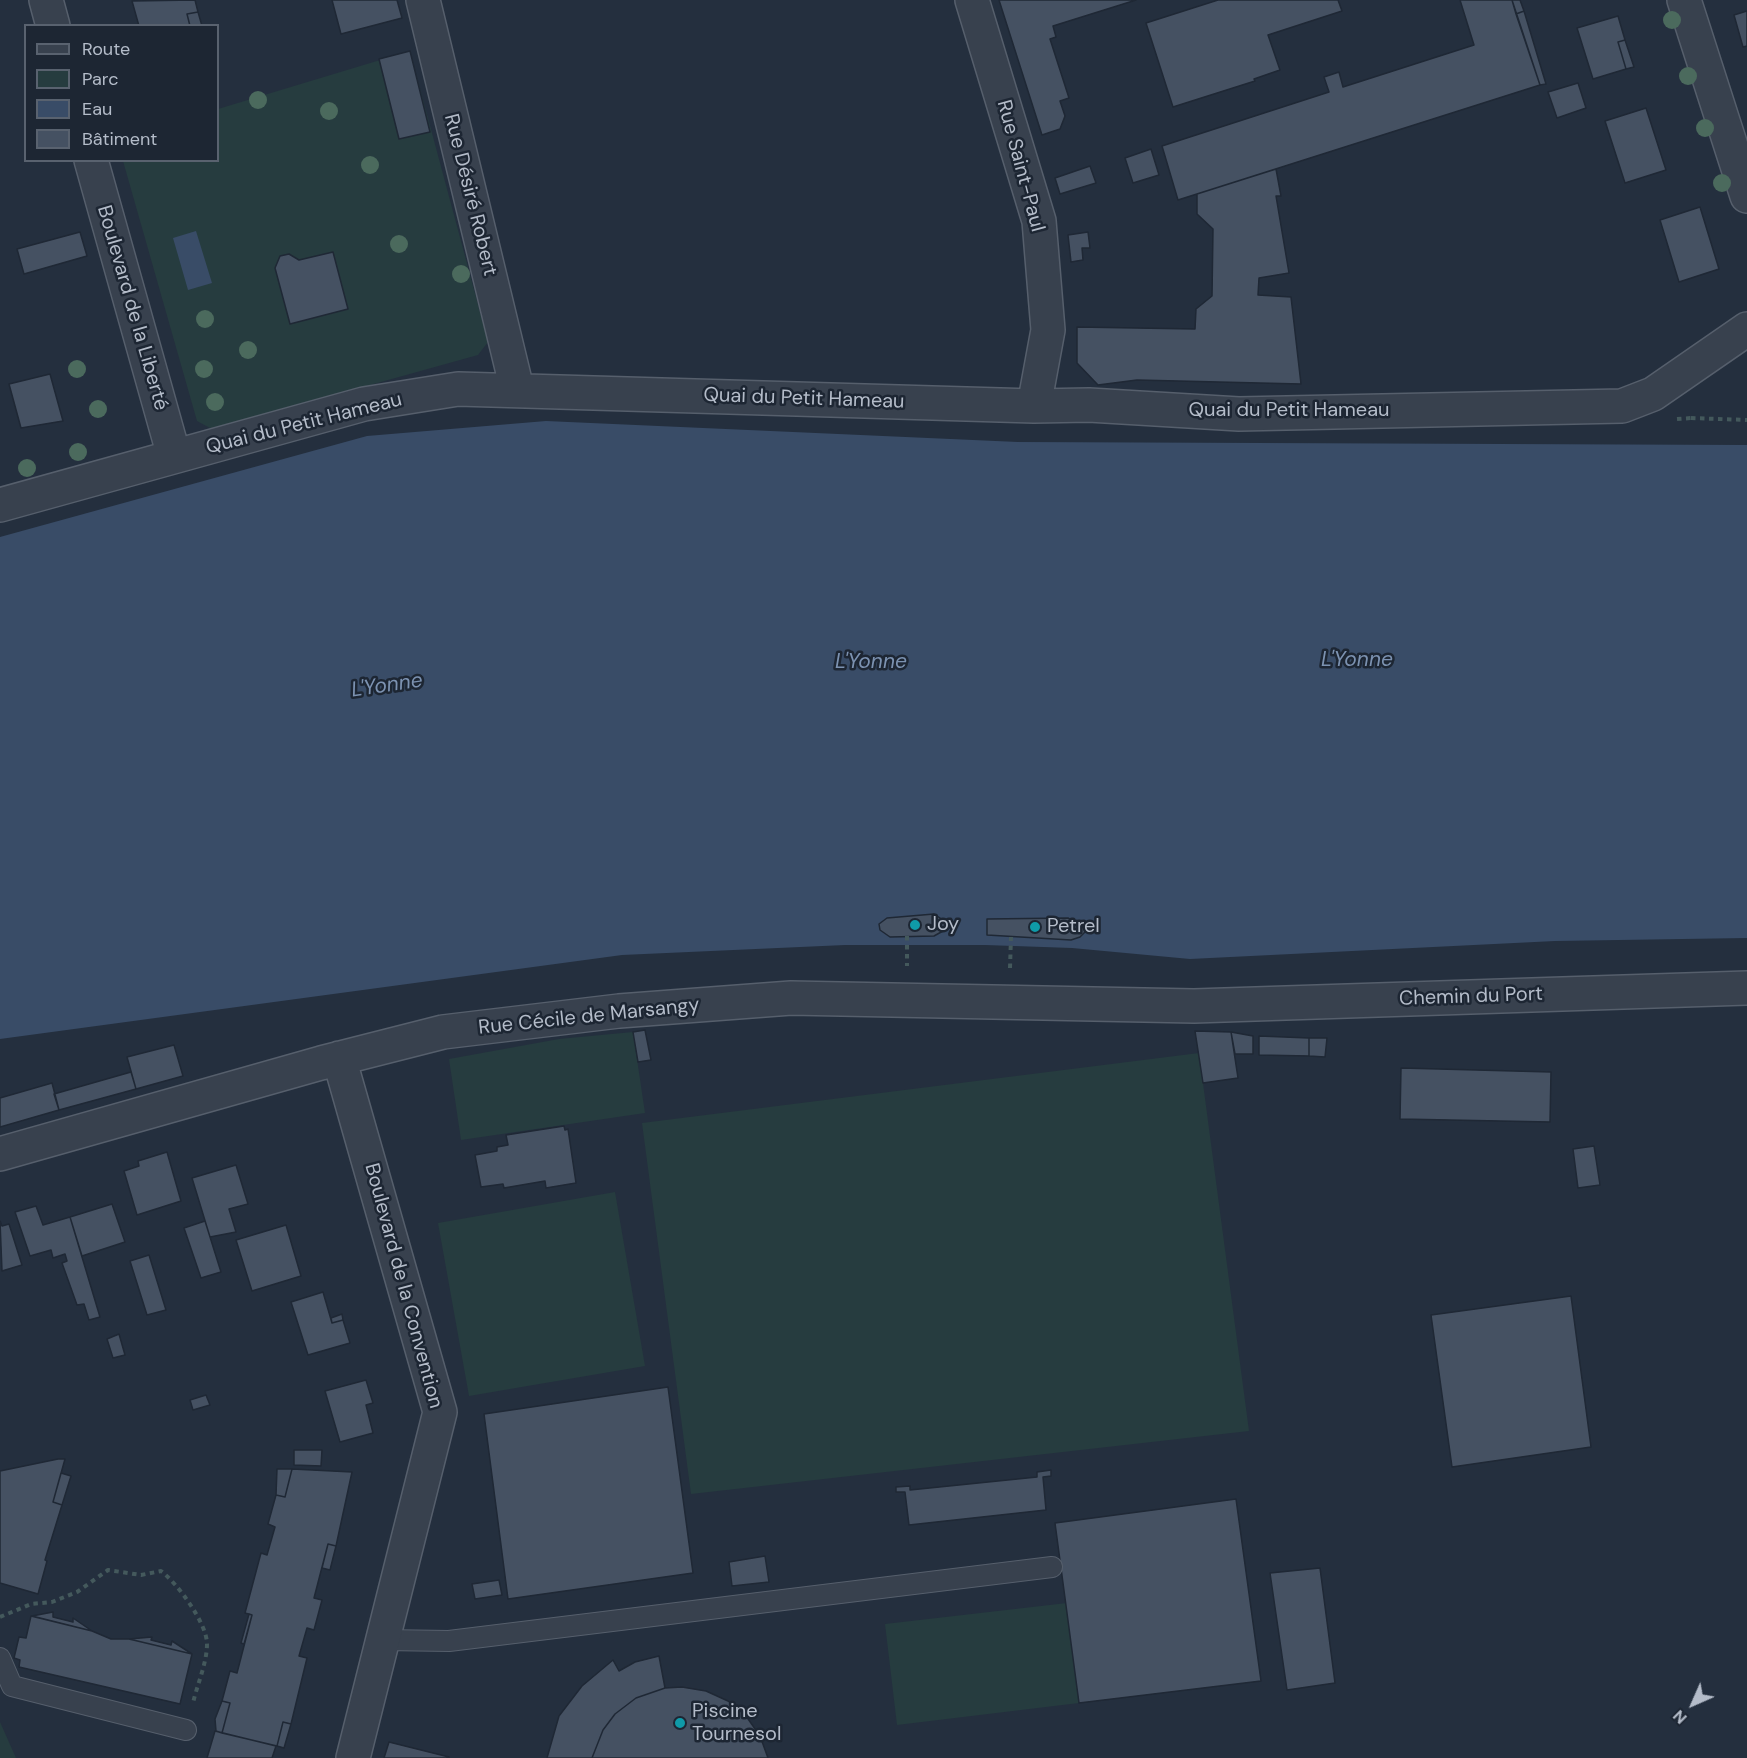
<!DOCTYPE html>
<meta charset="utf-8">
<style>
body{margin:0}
#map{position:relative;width:1747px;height:1758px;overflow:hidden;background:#242f3e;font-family:"DM Sans",sans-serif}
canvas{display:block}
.legend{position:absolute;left:24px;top:24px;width:195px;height:138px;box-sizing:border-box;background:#1d2633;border:2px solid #59626f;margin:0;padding:8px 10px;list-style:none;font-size:18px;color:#b4bcc9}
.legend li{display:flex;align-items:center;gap:12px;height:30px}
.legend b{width:30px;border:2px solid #59626f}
.north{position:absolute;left:1663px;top:1674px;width:60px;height:60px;-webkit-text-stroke:4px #1d2633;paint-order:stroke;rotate:225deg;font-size:16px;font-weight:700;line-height:24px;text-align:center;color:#b4bcc9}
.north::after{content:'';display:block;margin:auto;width:21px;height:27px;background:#b4bcc9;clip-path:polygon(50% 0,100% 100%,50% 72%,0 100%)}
</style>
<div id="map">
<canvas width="1747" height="1758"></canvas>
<ul class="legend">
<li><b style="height:8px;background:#38414e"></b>Route</li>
<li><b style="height:16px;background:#263c3f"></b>Parc</li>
<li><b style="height:16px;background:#394c67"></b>Eau</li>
<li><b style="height:16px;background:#455162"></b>Bâtiment</li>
</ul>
<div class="north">N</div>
</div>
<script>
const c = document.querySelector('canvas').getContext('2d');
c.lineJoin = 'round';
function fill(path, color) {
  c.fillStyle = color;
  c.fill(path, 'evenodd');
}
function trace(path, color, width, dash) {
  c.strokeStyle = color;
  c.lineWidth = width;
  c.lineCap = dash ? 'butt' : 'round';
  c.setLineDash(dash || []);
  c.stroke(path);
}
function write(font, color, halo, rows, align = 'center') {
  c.font = font + ' "DM Sans",sans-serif';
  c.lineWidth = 5;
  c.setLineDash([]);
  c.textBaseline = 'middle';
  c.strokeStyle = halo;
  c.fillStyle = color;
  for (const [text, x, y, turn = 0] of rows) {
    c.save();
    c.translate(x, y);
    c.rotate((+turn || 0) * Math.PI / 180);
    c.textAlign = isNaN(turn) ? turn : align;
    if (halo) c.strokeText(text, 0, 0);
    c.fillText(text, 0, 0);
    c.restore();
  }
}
fill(new Path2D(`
 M 410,51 L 488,342 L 478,355 L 212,429 L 197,421 L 123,161 L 218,160 L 218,109 Z
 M 633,1032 L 645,1113 L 461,1140 L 449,1059 L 559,1039 Z
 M 1199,1053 L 1249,1431 L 691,1494 L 642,1123 Z
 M 615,1192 L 645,1366 L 469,1396 L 438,1223 Z
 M 1067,1603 L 1079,1703 L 897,1725 L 885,1624 Z
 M 0,1722 L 16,1758 L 0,1758 Z`), '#263c3f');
fill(new Path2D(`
 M 196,231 L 212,283 L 188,290 L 173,238 Z
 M 546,421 L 1018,442 L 1747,445 L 1747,938 L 1555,941 L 1190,959 L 1072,948 L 985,945 L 845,945 L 622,955 L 0,1039 L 0,537 L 367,436 Z`), '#394c67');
const building = new Path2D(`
 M 195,0 L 198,12 L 187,14 L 190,26 L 139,26 L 132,1 Z
 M 332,0 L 397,0 L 402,18 L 341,34 Z
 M 999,0 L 1136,0 L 1053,26 L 1056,37 L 1050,39 L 1069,98 L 1060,101 L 1065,116 L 1060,129 L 1042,135 Z
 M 1218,0 L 1338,0 L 1342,11 L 1268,35 L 1280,70 L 1254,79 L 1255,81 L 1173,107 L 1146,23 Z
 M 1460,0 L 1512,0 L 1540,85 L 1178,200 L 1162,146 L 1329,92 L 1324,77 L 1339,72 L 1343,87 L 1474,45 Z
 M 1512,0 L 1520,0 L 1524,11 L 1516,14 Z
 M 1524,11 L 1546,84 L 1540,85 L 1516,14 Z
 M 1747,11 L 1747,46 L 1743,47 L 1734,15 Z
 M 198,12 L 202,26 L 190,26 L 187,14 Z
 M 1618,16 L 1625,40 L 1618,42 L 1626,69 L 1593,79 L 1577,28 Z
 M 1625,40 L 1634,67 L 1626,69 L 1618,42 Z
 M 410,51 L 430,132 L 399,139 L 379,59 Z
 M 1578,83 L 1586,108 L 1557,118 L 1548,92 Z
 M 1646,108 L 1666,170 L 1625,183 L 1605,121 Z
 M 1151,149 L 1159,175 L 1133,183 L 1125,158 Z
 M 1090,166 L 1096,183 L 1060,194 L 1055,178 Z
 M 1276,169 L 1281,196 L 1276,196 L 1289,273 L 1259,278 L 1258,295 L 1291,297 L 1301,384 L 1137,380 L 1098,385 L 1077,363 L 1077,327 L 1195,329 L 1196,309 L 1212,296 L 1213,229 L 1197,214 L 1197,194 Z
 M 1700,207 L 1719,269 L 1679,282 L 1660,220 Z
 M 80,232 L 87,256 L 24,274 L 17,249 Z
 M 1088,232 L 1090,248 L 1082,248 L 1083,260 L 1071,262 L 1068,235 Z
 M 333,252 L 348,309 L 290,324 L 275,268 L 280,256 L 289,254 L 299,260 Z
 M 50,374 L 63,421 L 21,428 L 9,384 Z
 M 934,914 L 952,926 L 934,936 L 890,937 L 880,930 L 879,924 L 887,918 Z
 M 1068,918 L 1087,930 L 1080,937 L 1071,940 L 987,935 L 987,919 Z
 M 645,1030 L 651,1060 L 638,1062 L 633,1032 Z
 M 1195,1031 L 1231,1032 L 1238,1078 L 1203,1083 Z
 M 1231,1032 L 1253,1036 L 1253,1054 L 1235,1054 Z
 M 1259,1036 L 1309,1038 L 1309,1056 L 1259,1055 Z
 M 1309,1038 L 1327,1038 L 1325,1057 L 1309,1056 Z
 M 174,1045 L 183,1076 L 136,1089 L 127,1057 Z
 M 1401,1068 L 1551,1072 L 1550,1122 L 1400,1119 Z
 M 131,1072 L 136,1089 L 59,1110 L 54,1094 Z
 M 52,1083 L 59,1110 L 0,1127 L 0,1098 Z
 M 564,1126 L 565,1130 L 568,1129 L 576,1183 L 546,1188 L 545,1181 L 504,1188 L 503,1184 L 481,1187 L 475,1155 L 497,1151 L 497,1147 L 508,1145 L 506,1135 Z
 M 1594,1146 L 1600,1185 L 1578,1188 L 1573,1149 Z
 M 167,1152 L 181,1201 L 137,1215 L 124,1171 L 139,1166 L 138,1161 Z
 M 236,1165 L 248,1204 L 229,1209 L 236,1232 L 210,1237 L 192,1178 Z
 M 112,1204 L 125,1242 L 82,1256 L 70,1217 Z
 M 36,1206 L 43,1225 L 70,1217 L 100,1317 L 89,1320 L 84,1304 L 77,1305 L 62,1263 L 67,1261 L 65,1254 L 53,1258 L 51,1250 L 30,1256 L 15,1212 Z
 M 0,1221 L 2,1226 L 9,1224 L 22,1265 L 2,1271 Z
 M 205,1221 L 221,1272 L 201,1278 L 184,1228 Z
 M 286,1225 L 301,1276 L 252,1291 L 236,1240 Z
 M 149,1255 L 166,1310 L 147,1315 L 130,1261 Z
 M 323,1292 L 332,1323 L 343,1320 L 350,1343 L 308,1355 L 291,1302 Z
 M 1571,1296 L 1591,1447 L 1452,1467 L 1431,1315 Z
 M 342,1314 L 343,1320 L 332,1323 L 331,1318 Z
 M 119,1334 L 125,1355 L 113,1358 L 107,1339 Z
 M 366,1380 L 373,1403 L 366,1405 L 373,1433 L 340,1442 L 325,1391 Z
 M 668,1387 L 693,1573 L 508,1599 L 484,1414 Z
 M 206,1395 L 210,1405 L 193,1410 L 190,1400 Z
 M 294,1450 L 322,1450 L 321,1466 L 294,1465 Z
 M 58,1459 L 65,1459 L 53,1502 L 62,1505 L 45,1560 L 47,1561 L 38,1594 L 0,1583 L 0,1471 Z
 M 277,1469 L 292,1469 L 285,1497 L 276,1495 Z
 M 292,1469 L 352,1472 L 336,1546 L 328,1544 L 314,1598 L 322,1600 L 314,1630 L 307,1628 L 299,1656 L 307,1658 L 291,1724 L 283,1722 L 277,1746 L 222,1733 L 230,1703 L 222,1701 L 230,1671 L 237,1673 L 252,1615 L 245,1613 L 261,1553 L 267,1555 L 275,1527 L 268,1524 L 276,1495 L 285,1497 Z
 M 1051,1470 L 1051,1476 L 1043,1477 L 1046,1510 L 909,1525 L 905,1492 L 896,1492 L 896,1487 L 910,1486 L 910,1490 L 1037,1477 L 1037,1472 Z
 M 61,1473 L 71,1476 L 62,1505 L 53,1502 Z
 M 1236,1499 L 1261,1681 L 1079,1703 L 1055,1523 Z
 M 328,1544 L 336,1546 L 330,1570 L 322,1568 Z
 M 765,1556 L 769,1582 L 732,1586 L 729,1562 Z
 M 1320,1568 L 1335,1683 L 1287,1690 L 1270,1573 Z
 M 499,1580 L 502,1595 L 475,1599 L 472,1584 Z
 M 53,1612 L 53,1617 L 73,1622 L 73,1618 L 92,1631 L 32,1616 Z
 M 249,1614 L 252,1615 L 244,1644 L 241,1643 Z
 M 31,1616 L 92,1631 L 111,1639 L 129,1639 L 192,1654 L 180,1704 L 19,1667 L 20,1660 L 14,1658 L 19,1637 L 26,1638 Z
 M 152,1637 L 151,1640 L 171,1645 L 172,1641 L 192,1654 L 129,1639 Z
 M 659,1656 L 665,1688 L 636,1698 L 615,1714 L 603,1730 L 592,1758 L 547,1758 L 559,1716 L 582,1686 L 613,1660 L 619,1671 L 635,1662 Z
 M 682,1687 L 706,1691 L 728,1701 L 746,1716 L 760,1736 L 768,1758 L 592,1758 L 603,1730 L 615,1714 L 636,1698 L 665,1688 Z
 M 222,1701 L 230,1703 L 222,1733 L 216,1731 L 215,1719 Z
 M 283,1722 L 291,1724 L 284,1748 L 277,1746 Z
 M 215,1731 L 276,1746 L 272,1758 L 207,1758 Z
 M 389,1742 L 449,1757 L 449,1758 L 384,1758 Z`);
fill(building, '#455162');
trace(building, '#1f2835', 1.5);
const service = new Path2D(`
 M 383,1640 L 449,1641 L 1052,1567
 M 0,1658 L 12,1686 L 186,1730`);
const minor = new Path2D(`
 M 46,0 L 53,26
 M 423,0 L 517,389
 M 972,0 L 1039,221 L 1048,330 L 1034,406
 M 1684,0 L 1747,196
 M 91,160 L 174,456
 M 0,505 L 364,404 L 458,389 L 1034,406 L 1089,405 L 1239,414 L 1622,406 L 1653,394 L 1747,329
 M 339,1058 L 440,1412 L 353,1758
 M 0,1154 L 321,1063 L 443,1032 L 619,1011 L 791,998 L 1194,1006 L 1747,988`);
trace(service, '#565f6c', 22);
trace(minor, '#565f6c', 36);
trace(new Path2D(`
 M 1691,418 L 1747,420
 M 1677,419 L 1692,418
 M 907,936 L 907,966
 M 1010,968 L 1011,937
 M 0,1617 L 31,1604 L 52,1602 L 77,1592 L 108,1570 L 141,1575 L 161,1571 C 177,1583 207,1623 207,1644 C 207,1663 197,1685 193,1703`), '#44595c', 4, [4.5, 4.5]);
trace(service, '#38414e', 20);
trace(minor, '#38414e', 33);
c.fillStyle = '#4b6a5d';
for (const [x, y] of [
 [1672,20],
 [1688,76],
 [258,100],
 [329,111],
 [1705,128],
 [370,165],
 [1722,183],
 [399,244],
 [461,274],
 [205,319],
 [248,350],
 [77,369],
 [204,369],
 [215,402],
 [98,409],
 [78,452],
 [27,468]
]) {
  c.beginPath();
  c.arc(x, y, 9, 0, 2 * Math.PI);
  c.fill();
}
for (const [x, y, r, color] of [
 [915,925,6,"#0f9aa8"],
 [1035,927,6,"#0f9aa8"],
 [680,1723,6,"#0f9aa8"]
]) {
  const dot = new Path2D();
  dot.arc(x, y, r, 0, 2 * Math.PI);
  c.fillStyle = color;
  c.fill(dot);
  trace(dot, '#1d2633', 2);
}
write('20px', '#b4bcc9', '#1d2633', [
 ["Rue Saint-Paul",1020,166,75],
 ["Rue Désiré Robert",470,195,76],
 ["Boulevard de la Liberté",132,308,74],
 ["Quai du Petit Hameau",804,399,2],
 ["Quai du Petit Hameau",1289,411],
 ["Quai du Petit Hameau",304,424,-14],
 ["Chemin du Port",1471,997,-2],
 ["Rue Cécile de Marsangy",589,1017,-6],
 ["Boulevard de la Convention",403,1286,75]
]);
write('20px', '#b4bcc9', '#1d2633', [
 ["Joy",927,925],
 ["Petrel",1047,927],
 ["Piscine",692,1712],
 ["Tournesol",692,1735]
], 'left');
write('italic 21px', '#7c92b1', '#1d2633', [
 ["L'Yonne",1357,660],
 ["L'Yonne",871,662],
 ["L'Yonne",387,686,-8]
]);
</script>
